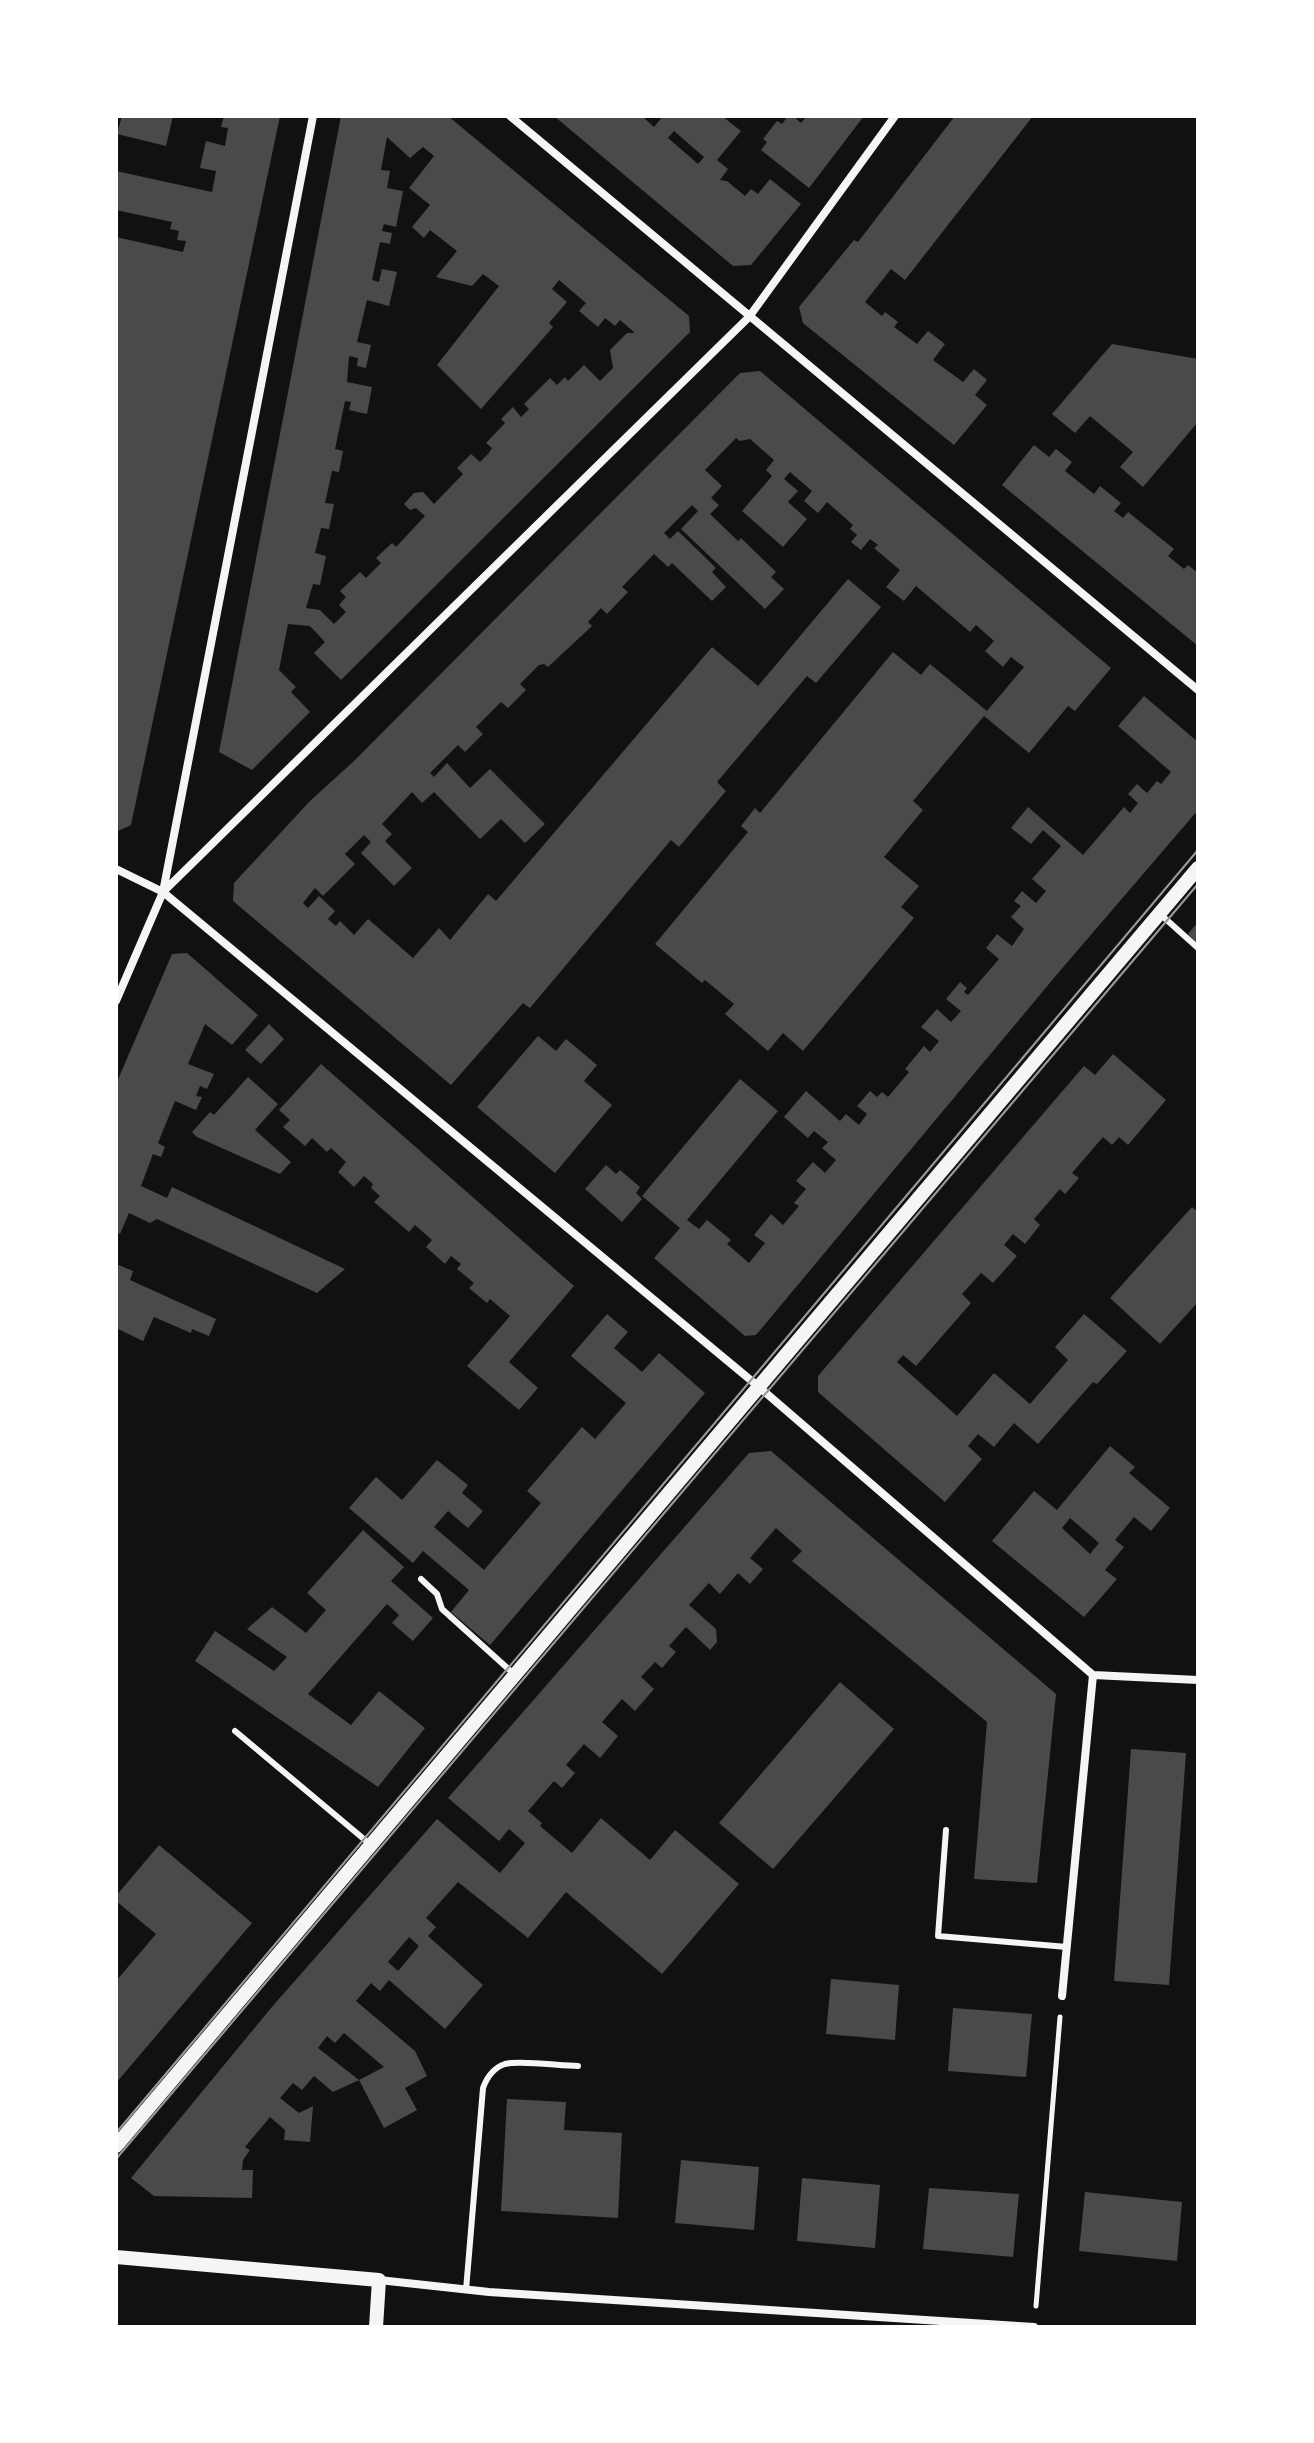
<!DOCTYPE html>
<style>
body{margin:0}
#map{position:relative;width:1314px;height:2443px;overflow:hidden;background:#111;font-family:"Alegreya Sans",sans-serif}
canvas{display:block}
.frame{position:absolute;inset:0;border:118px solid #fff;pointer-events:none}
</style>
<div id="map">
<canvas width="1314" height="2443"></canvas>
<div class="frame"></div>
</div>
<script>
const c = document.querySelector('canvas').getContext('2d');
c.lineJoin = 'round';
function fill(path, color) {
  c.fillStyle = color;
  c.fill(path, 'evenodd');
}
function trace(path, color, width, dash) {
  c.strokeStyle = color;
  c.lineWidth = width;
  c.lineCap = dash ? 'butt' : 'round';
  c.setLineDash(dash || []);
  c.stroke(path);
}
fill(new Path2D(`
 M 122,116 L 173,116 L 166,146 L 117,134 Z
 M 224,116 L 280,116 L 131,825 L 118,831 L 116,830 L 116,237 L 183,252 L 186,241 L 177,240 L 179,231 L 170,229 L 172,222 L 116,210 L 116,171 L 212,192 L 216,171 L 200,168 L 206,141 L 225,146 L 228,128 L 221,127 Z
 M 341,116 L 448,116 L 689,316 L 690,332 L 341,680 L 314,653 L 325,642 L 310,626 L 288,624 L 279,670 L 296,687 L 291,692 L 310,712 L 252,770 L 219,752 ZM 387,137 L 410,158 L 423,147 L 434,156 L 409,188 L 430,205 L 412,227 L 424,238 L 430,230 L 457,251 L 436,277 L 472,286 L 483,274 L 499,286 L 437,365 L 481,409 L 553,327 L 549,323 L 567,302 L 552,289 L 559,280 L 586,303 L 579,311 L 598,327 L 605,318 L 615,326 L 620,320 L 635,333 L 627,333 L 610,350 L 613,368 L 600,381 L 584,365 L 568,381 L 565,377 L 557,385 L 550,378 L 524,404 L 529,409 L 521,417 L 513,407 L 501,419 L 505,423 L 486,443 L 492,448 L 488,454 L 480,462 L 471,454 L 457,468 L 463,474 L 434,504 L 423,492 L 414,493 L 404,504 L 410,510 L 416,508 L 425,516 L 396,547 L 392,543 L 376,558 L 381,563 L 366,578 L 360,572 L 340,591 L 346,597 L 339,605 L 346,612 L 334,624 L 320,610 L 306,608 L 313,584 L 320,585 L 326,556 L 315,553 L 321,528 L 329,529 L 334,504 L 325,503 L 332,471 L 339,472 L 343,451 L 335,449 L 345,401 L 351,402 L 349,410 L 367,414 L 372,387 L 347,382 L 349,356 L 358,358 L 357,366 L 366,368 L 371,345 L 357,342 L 367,300 L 389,306 L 397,272 L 382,269 L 379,282 L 372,280 L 380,242 L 390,244 L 392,233 L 382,231 L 384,224 L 396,227 L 403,191 L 387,188 L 390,171 L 381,170 Z
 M 554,116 L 642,116 L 654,127 L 663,116 L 722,116 L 741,131 L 717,160 L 728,169 L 720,180 L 727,181 L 745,196 L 751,189 L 758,194 L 770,179 L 801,204 L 751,265 L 733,266 ZM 674,131 L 704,157 L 698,164 L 668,138 Z
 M 788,116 L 793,116 L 801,123 L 807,116 L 864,116 L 809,188 L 761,150 L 767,142 L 763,139 L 777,121 L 782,124 Z
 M 955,116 L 1033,116 L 905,280 L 891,269 L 865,302 L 882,316 L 885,312 L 898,322 L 894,327 L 917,344 L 928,331 L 945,344 L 933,360 L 963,382 L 974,369 L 987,380 L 975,395 L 987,405 L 954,445 L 803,323 L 799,307 L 854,240 L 858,242 Z
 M 1112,344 L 1198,359 L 1198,422 L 1143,487 L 1120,467 L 1133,452 L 1090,416 L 1075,433 L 1052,414 Z
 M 760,371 L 1111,668 L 1075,711 L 1068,706 L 1029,753 L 984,716 L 913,801 L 923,810 L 884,857 L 919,886 L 901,907 L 914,918 L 803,1051 L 783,1033 L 768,1051 L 725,1014 L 734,1004 L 705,980 L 702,983 L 655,944 L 748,832 L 741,826 L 755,808 L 760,813 L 893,652 L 921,675 L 930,664 L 987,711 L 1024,667 L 1011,657 L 1003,667 L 985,651 L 994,641 L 976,625 L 970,632 L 916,586 L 904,601 L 886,587 L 900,570 L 874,548 L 878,545 L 870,539 L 861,550 L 851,542 L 857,535 L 850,529 L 853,525 L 827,502 L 818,513 L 804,501 L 812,491 L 790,472 L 784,479 L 798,491 L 788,502 L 807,519 L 783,547 L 742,511 L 772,476 L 766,470 L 774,460 L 750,439 L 740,441 L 736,438 L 705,470 L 722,486 L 711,498 L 719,505 L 710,514 L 738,541 L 741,538 L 776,572 L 771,577 L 784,589 L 765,609 L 681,529 L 698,511 L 692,505 L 664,533 L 670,539 L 678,531 L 716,568 L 712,572 L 726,587 L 712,601 L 672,563 L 668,567 L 654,554 L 622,587 L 628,592 L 607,614 L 601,608 L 588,622 L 592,626 L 548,667 L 544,664 L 539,665 L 520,684 L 526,690 L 508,708 L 501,702 L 476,727 L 483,734 L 465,752 L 458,745 L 430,773 L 434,777 L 447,763 L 470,788 L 490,769 L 545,824 L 525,843 L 501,819 L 480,839 L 434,792 L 422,803 L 412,792 L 382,824 L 392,834 L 385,841 L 412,868 L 394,886 L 361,853 L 371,842 L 364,835 L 345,854 L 355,864 L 323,896 L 315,888 L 303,903 L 308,908 L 319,896 L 335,911 L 328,919 L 336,926 L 340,921 L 354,935 L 368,919 L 413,958 L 439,928 L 450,940 L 488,894 L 496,901 L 712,647 L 758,686 L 848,579 L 881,607 L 816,683 L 807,676 L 717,782 L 726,791 L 679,847 L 671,840 L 530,1008 L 523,1003 L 451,1085 L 233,901 L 234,883 L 310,801 L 354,761 L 740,373 Z
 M 1034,445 L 1049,457 L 1056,449 L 1072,462 L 1065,471 L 1094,494 L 1100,486 L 1121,503 L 1114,511 L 1123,518 L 1128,512 L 1174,549 L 1168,556 L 1184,569 L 1188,565 L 1198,573 L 1198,646 L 1002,485 Z
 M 1144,696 L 1198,742 L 1198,810 L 1059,972 L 756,1335 L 745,1336 L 654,1258 L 680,1228 L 642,1196 L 740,1079 L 778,1111 L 687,1220 L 699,1229 L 707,1220 L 731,1240 L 727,1244 L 749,1263 L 765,1243 L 754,1235 L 771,1214 L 783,1225 L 799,1206 L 794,1203 L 806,1189 L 796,1181 L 813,1162 L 825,1173 L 836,1160 L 822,1148 L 828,1142 L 814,1131 L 808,1138 L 784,1117 L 806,1091 L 840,1121 L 846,1114 L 859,1125 L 867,1114 L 857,1106 L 870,1091 L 877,1097 L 882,1092 L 888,1097 L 909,1072 L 905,1069 L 924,1046 L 930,1052 L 939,1041 L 921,1027 L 937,1009 L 951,1022 L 961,1011 L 946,999 L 960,982 L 967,988 L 964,992 L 968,995 L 999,959 L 986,948 L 997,934 L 1012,946 L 1024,929 L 1011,917 L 1021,906 L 1014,901 L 1022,891 L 1036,903 L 1046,891 L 1032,879 L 1061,846 L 1043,830 L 1031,844 L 1011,828 L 1028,807 L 1083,855 L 1124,807 L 1130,813 L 1138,803 L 1128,794 L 1137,784 L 1147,793 L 1157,781 L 1161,784 L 1171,772 L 1118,726 Z
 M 1198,922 L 1198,944 L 1188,934 Z
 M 187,953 L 258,1015 L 232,1045 L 205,1024 L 188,1064 L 214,1074 L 207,1089 L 200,1086 L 196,1096 L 202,1097 L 196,1110 L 175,1101 L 158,1143 L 165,1147 L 161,1157 L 153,1154 L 141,1186 L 167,1198 L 172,1187 L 345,1269 L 317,1293 L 157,1219 L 150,1223 L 129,1213 L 120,1234 L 116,1232 L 116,1084 L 172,954 Z
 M 269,1024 L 284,1039 L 261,1064 L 245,1050 Z
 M 538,1036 L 556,1051 L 566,1039 L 597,1065 L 584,1081 L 612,1105 L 555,1173 L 477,1107 Z
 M 1113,1054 L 1166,1100 L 1128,1145 L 1119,1137 L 1112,1145 L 1103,1137 L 1072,1173 L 1079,1178 L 1065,1194 L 1060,1189 L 1034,1219 L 1040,1225 L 1025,1244 L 1013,1234 L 1004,1245 L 1017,1256 L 993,1283 L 981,1273 L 962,1294 L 971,1303 L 916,1366 L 903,1355 L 897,1362 L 957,1416 L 994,1373 L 1030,1404 L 1068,1360 L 1055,1347 L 1084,1314 L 1127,1351 L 1097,1384 L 1093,1382 L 1038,1444 L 1014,1423 L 994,1447 L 978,1434 L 968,1446 L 982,1459 L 945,1502 L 818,1392 L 818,1376 L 1084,1066 L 1095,1075 Z
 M 321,1064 L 574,1286 L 509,1362 L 538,1388 L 519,1410 L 467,1366 L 510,1316 L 490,1299 L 487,1303 L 469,1288 L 474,1283 L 457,1269 L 461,1264 L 451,1256 L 445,1264 L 426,1247 L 432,1240 L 415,1225 L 409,1232 L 374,1202 L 380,1196 L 371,1188 L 373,1184 L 364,1176 L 354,1187 L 338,1172 L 346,1162 L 331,1148 L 327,1152 L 312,1138 L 305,1146 L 283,1127 L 290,1120 L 279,1110 Z
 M 248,1077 L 278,1104 L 255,1130 L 291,1162 L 280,1174 L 197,1137 L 192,1132 L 210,1112 L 214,1115 Z
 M 606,1165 L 616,1174 L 620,1170 L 640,1187 L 636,1193 L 642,1199 L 622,1222 L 585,1189 Z
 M 1192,1207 L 1198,1212 L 1198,1302 L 1160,1344 L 1110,1298 Z
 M 116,1264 L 133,1271 L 130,1280 L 216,1319 L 209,1336 L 192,1329 L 191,1333 L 154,1317 L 143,1341 L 116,1328 Z
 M 607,1314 L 628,1332 L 614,1348 L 642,1372 L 659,1353 L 705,1393 L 490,1645 L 451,1612 L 469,1590 L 423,1551 L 413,1563 L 349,1508 L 376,1477 L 402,1500 L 437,1460 L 468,1485 L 462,1493 L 483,1511 L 468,1528 L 448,1511 L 434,1527 L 484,1570 L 541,1503 L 527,1491 L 582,1427 L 595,1439 L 626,1403 L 571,1356 Z
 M 1110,1446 L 1135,1467 L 1129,1473 L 1170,1508 L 1151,1531 L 1134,1517 L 1115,1540 L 1124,1547 L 1105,1570 L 1117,1579 L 1084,1617 L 992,1541 L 1034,1491 L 1057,1510 ZM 1070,1518 L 1099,1543 L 1090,1554 L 1062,1528 Z
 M 771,1451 L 1056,1694 L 1037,1883 L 974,1879 L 987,1722 L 792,1561 L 802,1551 L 776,1528 L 750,1558 L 763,1569 L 750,1584 L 738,1573 L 720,1594 L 709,1583 L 689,1605 L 716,1629 L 717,1642 L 710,1650 L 686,1627 L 669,1646 L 676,1652 L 662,1668 L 655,1662 L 641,1677 L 654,1689 L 635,1711 L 622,1699 L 602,1722 L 618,1736 L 600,1758 L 584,1744 L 566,1765 L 575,1773 L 562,1788 L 554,1781 L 528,1811 L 542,1823 L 540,1826 L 572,1853 L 601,1818 L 650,1860 L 675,1830 L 739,1884 L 662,1974 L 566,1892 L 528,1938 L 458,1882 L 426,1918 L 436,1927 L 428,1936 L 483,1985 L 445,2029 L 389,1980 L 380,1991 L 371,1983 L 356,2001 L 415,2051 L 427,2076 L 405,2088 L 417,2110 L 384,2128 L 359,2080 L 384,2067 L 344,2033 L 335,2043 L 327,2036 L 318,2048 L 359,2080 L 333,2092 L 314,2076 L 302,2090 L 293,2083 L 280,2098 L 299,2113 L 313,2106 L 310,2142 L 284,2140 L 285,2130 L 270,2117 L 245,2147 L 250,2150 L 243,2160 L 242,2170 L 253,2170 L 252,2198 L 154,2196 L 131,2178 L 271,2008 L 437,1819 L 500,1873 L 525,1843 L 509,1829 L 499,1841 L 448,1798 L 749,1453 ZM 409,1937 L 419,1946 L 398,1971 L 388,1962 Z
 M 363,1530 L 404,1567 L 391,1581 L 433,1618 L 413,1641 L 392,1623 L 399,1615 L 387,1604 L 308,1694 L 351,1725 L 379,1691 L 425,1728 L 378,1787 L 195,1661 L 215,1631 L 274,1671 L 287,1657 L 247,1629 L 272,1607 L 306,1633 L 326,1610 L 307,1593 Z
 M 840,1682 L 894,1729 L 773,1869 L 719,1823 Z
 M 1131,1749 L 1186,1753 L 1169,1985 L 1114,1981 Z
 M 159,1845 L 252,1923 L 116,2083 L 116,1981 L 156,1934 L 116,1901 L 116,1896 Z
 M 831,1979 L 899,1985 L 895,2040 L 826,2034 Z
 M 953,2008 L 1032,2014 L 1026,2077 L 948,2071 Z
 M 507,2099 L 566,2102 L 564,2130 L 622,2133 L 618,2218 L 501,2211 Z
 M 681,2160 L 759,2167 L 754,2230 L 675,2223 Z
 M 802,2178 L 880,2185 L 875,2248 L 797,2241 Z
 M 929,2188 L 1019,2194 L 1013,2257 L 923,2249 Z
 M 1085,2192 L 1182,2202 L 1177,2261 L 1079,2251 Z`), '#4a4a4a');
trace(new Path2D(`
 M 1036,2306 L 1060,2017`), '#f5f5f5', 5);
trace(new Path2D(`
 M 1159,913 L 1198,948
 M 421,1579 L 437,1594 L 442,1609 L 515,1675
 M 235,1731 L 371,1845
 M 946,1830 L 938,1936 L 1067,1947
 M 466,2290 L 483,2088 C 487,2077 493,2068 505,2064 C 520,2060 561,2066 578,2066`), '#f5f5f5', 6);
trace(new Path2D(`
 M 510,116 L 1198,690
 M 116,869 L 163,892 L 759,1387 L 1093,1675 L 1198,1680
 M 163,892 L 749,317 L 895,116
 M 116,1001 L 163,892 L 313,116
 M 1062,1996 L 1093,1675
 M 379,2280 L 489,2292 L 1034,2327`), '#f5f5f5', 8);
trace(new Path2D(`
 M 116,2146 L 1198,868
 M 116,2257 L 379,2280 L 376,2327`), '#f5f5f5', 14);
trace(new Path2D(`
 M 116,2133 L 1198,850
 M 116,2159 L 1198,884`), '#9a9a9a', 2);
</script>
